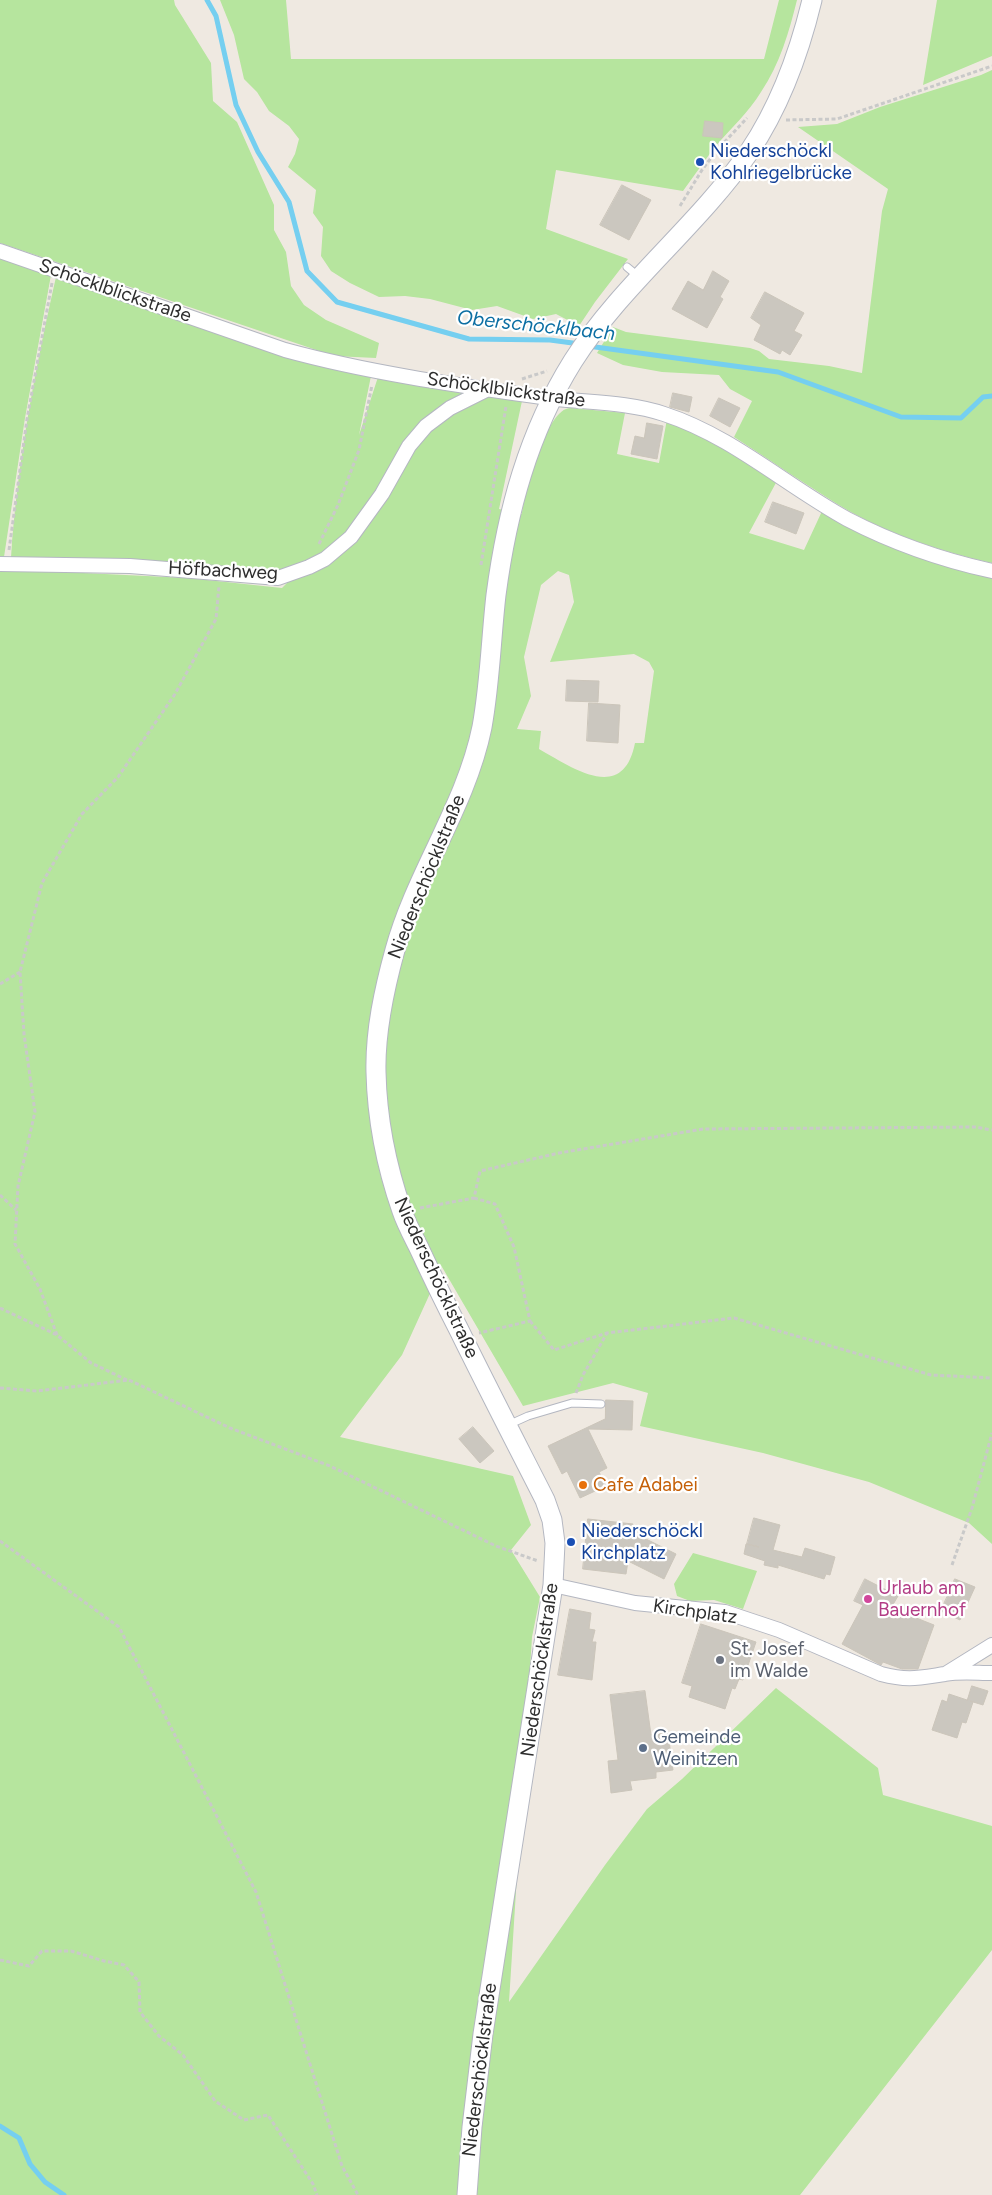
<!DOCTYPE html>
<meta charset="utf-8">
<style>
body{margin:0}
canvas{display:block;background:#efe9e1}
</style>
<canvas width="992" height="2195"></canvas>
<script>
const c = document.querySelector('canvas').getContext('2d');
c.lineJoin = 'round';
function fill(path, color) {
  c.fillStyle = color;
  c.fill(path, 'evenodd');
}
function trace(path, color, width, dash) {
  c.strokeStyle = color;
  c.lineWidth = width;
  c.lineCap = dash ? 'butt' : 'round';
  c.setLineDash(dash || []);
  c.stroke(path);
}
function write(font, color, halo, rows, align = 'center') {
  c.font = font + ' Figtree,sans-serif';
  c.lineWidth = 4.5;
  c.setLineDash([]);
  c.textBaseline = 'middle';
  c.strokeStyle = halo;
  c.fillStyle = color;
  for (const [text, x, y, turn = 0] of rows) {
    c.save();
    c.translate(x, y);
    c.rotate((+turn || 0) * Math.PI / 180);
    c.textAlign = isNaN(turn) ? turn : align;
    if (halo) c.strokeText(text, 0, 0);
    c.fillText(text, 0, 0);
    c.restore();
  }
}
fill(new Path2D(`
 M 0,0 L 174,0 L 175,5 L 211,63 L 213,101 L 237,122 L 274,205 L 274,230 L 286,252 L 291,286 L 304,305 L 326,320 L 379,343 L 376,358 L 334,356 L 0,243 Z
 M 220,0 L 286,0 L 291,59 L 764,59 L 779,0 L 797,0 C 789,32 780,64 761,92 C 748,113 730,129 715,147 C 704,161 694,176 683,191 L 556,170 L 546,229 L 628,259 L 595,302 L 579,326 L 556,314 L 533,319 L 497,306 L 472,310 L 430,299 L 405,296 L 379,297 L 350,283 L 331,271 L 321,256 L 323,227 L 313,213 L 316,190 L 288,167 L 295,154 L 299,139 L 289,126 L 269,111 L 257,92 L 244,79 L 234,35 Z
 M 937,0 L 992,0 L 992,56 L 923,85 Z
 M 992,70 L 992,563 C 943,552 894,536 849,511 C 810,488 772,461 734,437 L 752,401 L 730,389 L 719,375 L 662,372 L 623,365 L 597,353 L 613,327 L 626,332 L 750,348 L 759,351 L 769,359 L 829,366 L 862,373 L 882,211 L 888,189 L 798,127 L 837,124 L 880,107 L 981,75 Z
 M 0,259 L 51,275 L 25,418 L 4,557 L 0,556 Z
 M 56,277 L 371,376 L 359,435 L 378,377 L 522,401 L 499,509 L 522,514 C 525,493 546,407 571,408 L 625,413 L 617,454 L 659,463 L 667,419 L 680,424 L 778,479 L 749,533 L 804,550 L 823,509 L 992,575 L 992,1544 L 969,1523 L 869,1482 L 763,1453 L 640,1426 L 648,1393 L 613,1383 L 523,1406 L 442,1267 L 402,1355 L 340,1437 L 513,1476 L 531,1525 L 511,1550 L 540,1597 L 532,1637 L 509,2002 L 605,1865 L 647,1809 L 682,1779 L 776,1688 L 878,1768 L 883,1795 L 992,1826 L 992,1950 L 800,2195 L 0,2195 L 0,569 L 188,578 L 282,588 L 302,568 L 281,572 L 11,558 C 17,464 35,369 56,277 ZM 558,571 L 569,575 L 574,602 L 550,662 L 634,654 L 649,662 L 654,671 L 644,743 L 635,743 C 623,804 573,768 539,749 L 541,731 L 517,729 L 531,696 L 524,657 L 541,585 Z
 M 693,1553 L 757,1571 L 743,1609 L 714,1600 L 690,1601 L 677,1596 L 674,1584 Z`), '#b6e59e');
trace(new Path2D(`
 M 207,0 L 216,16 L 236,105 L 258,152 L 289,202 L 307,271 L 337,302 L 469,339 L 550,340 L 580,344
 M 588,346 L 778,372 L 901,417 L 961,418 L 983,397 L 992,396
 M 0,2126 L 19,2138 L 30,2164 L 45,2182 L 64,2195`), '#75cff0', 5);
const building = new Path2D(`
 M 705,121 L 723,123 L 722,138 L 703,136 Z
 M 622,185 L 651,200 L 629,240 L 600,225 Z
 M 713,271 L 729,281 L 720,297 L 723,299 L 707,328 L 672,309 L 688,281 L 703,290 Z
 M 765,292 L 804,313 L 794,331 L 802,335 L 790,355 L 782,350 L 780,354 L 754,340 L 761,325 L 751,318 Z
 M 673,393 L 692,397 L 689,412 L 670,407 Z
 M 719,398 L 740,408 L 730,427 L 710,416 Z
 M 647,423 L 663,426 L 657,459 L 631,454 L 635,436 L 644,438 Z
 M 773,502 L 804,513 L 796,534 L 765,522 Z
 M 567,680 L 599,681 L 598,702 L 566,701 Z
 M 589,703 L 620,705 L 618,743 L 587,741 Z
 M 606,1400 L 633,1401 L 632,1430 L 588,1429 L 607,1468 L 599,1472 L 606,1486 L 580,1498 L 567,1471 L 562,1474 L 548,1446 L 605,1419 Z
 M 473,1427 L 494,1451 L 480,1463 L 459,1439 Z
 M 754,1518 L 780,1525 L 773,1550 L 802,1557 L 805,1548 L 835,1557 L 830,1575 L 826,1574 L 824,1579 L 778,1565 L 778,1568 L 764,1565 L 765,1561 L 744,1554 L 746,1544 L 759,1547 L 747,1544 Z
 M 588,1519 L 633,1524 L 632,1532 L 676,1554 L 664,1579 L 628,1561 L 626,1574 L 583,1569 Z
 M 865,1579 L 898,1596 L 891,1608 L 934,1625 L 918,1669 L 902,1669 L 883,1662 L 881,1665 L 842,1644 L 863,1605 L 854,1601 Z
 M 955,1579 L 975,1587 L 960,1620 L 941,1611 Z
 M 570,1609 L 591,1613 L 589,1629 L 595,1630 L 592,1642 L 596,1642 L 592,1680 L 558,1675 Z
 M 701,1624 L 756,1642 L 743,1680 L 739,1679 L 735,1689 L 732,1688 L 725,1709 L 689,1697 L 692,1686 L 682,1683 Z
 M 972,1686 L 988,1691 L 983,1705 L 970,1701 L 973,1702 L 966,1723 L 962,1722 L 957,1738 L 932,1730 L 942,1700 L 947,1702 L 949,1694 L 967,1700 Z
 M 645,1691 L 651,1735 L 668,1733 L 673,1770 L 656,1772 L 656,1778 L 630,1781 L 632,1790 L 611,1793 L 608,1761 L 618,1760 L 610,1695 Z`);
fill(building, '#cbc7bf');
trace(building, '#cbc5ba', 1);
const lane = new Path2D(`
 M 627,267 L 639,277
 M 508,1425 L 528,1416 L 572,1403 L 601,1404`);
const street = new Path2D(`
 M 0,251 L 285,350 C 369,373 456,385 541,397 C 582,403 625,401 664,414 C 732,436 785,485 847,519 C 893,543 942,560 992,571
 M 0,564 L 130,566 L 278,578 L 309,567 L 325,559 L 351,537 L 382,494 L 409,446 L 426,426 L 450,408 L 486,390
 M 553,1585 L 635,1603 L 725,1612 L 779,1630 L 881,1674 C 908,1681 918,1678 945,1674 C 960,1671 977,1673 992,1673
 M 947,1673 L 992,1645`);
const secondary = new Path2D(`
 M 467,2195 L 472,2127 L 483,2034 L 553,1585 L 555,1543 L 552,1520 L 545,1500 C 516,1443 487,1387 459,1330 C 445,1303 432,1276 419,1248 C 413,1236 406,1223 402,1211 C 387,1168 377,1118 376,1072 C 375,1031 384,990 395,950 C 416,873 466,806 482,727 C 490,683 491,639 496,595 C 507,512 528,433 573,361 C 622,284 697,227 749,152 C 780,106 799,54 812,0`);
trace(lane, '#b4b7c1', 9);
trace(street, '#b4b7c1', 16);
trace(secondary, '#b4b7c1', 21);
trace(new Path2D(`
 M 786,120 L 837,119 L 992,66
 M 680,206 L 702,170 L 717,150 L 747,118
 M 522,379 L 547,371
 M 319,544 L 338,505 L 359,450 L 372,385
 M 9,550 L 27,419 L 52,283
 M 481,565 L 506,406
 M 0,984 L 20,972
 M 0,1195 L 16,1210
 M 474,1198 L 495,1204 L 514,1247 L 530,1321 L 479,1333
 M 420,1208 L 474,1198 L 480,1171 L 559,1153 L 703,1129 L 975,1127 L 992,1130
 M 0,1308 L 57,1335 L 91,1363 L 127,1380
 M 530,1321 L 554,1350 L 607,1333 L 734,1318 L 931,1375 L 992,1378
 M 57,1335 L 40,1289 L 15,1244 L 18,1186 L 35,1112 L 24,1034 L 20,972 L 42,883 L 82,814 L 118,777 L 175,694 L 216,619 L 219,586
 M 0,1388 L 37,1391 L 129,1380 L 230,1428 L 330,1466 L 496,1546 L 538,1561
 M 576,1393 L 583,1375 L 607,1333
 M 0,1541 L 119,1627 L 256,1892 L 342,2166 L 358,2195
 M 952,1565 L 972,1508 L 992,1433
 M 0,1960 L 29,1966 L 42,1951 L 71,1951 L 104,1961 L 124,1965 L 139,1982 L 140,2012 L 159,2036 L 183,2055 L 215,2101 L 244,2120 L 268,2115 L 313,2184 L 317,2195`), '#c9c9c9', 3, [4, 2.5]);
trace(lane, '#fff', 7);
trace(street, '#fff', 14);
trace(secondary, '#fff', 19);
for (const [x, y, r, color] of [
 [700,162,5,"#1a4fb4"],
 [583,1485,5,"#e8710a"],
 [571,1542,5,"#1a4fb4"],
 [868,1599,5,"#d1479c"],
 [720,1660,5,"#6b7280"],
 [643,1748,5,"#5c6f8a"]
]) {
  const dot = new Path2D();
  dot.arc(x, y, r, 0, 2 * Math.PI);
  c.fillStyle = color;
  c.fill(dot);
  trace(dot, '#fff', 2);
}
write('19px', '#164399', '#fff', [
 ["Niederschöckl",710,151],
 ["Kohlriegelbrücke",710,173],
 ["Niederschöckl",581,1531],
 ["Kirchplatz",581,1553]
], 'left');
write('19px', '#2e2e2e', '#fff', [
 ["Schöcklblickstraße",115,291,19],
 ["Schöcklblickstraße",506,390,8],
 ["Höfbachweg",223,571,3],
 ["Niederschöcklstraße",427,877,-68],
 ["Niederschöcklstraße",436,1278,65],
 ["Kirchplatz",695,1612,8],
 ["Niederschöcklstraße",540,1670,-82],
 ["Niederschöcklstraße",480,2070,-83]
]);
write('19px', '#c56008', '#fff', [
 ["Cafe Adabei",593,1485]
], 'left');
write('19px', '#b23c85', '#fff', [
 ["Urlaub am",878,1588],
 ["Bauernhof",878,1610]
], 'left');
write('19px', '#5b616d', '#fff', [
 ["St. Josef",730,1649],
 ["im Walde",730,1671]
], 'left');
write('19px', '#4e5e75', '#fff', [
 ["Gemeinde",653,1737],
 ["Weinitzen",653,1759]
], 'left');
write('italic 20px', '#0d6fa3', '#fff', [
 ["Oberschöcklbach",536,326,6]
]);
</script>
